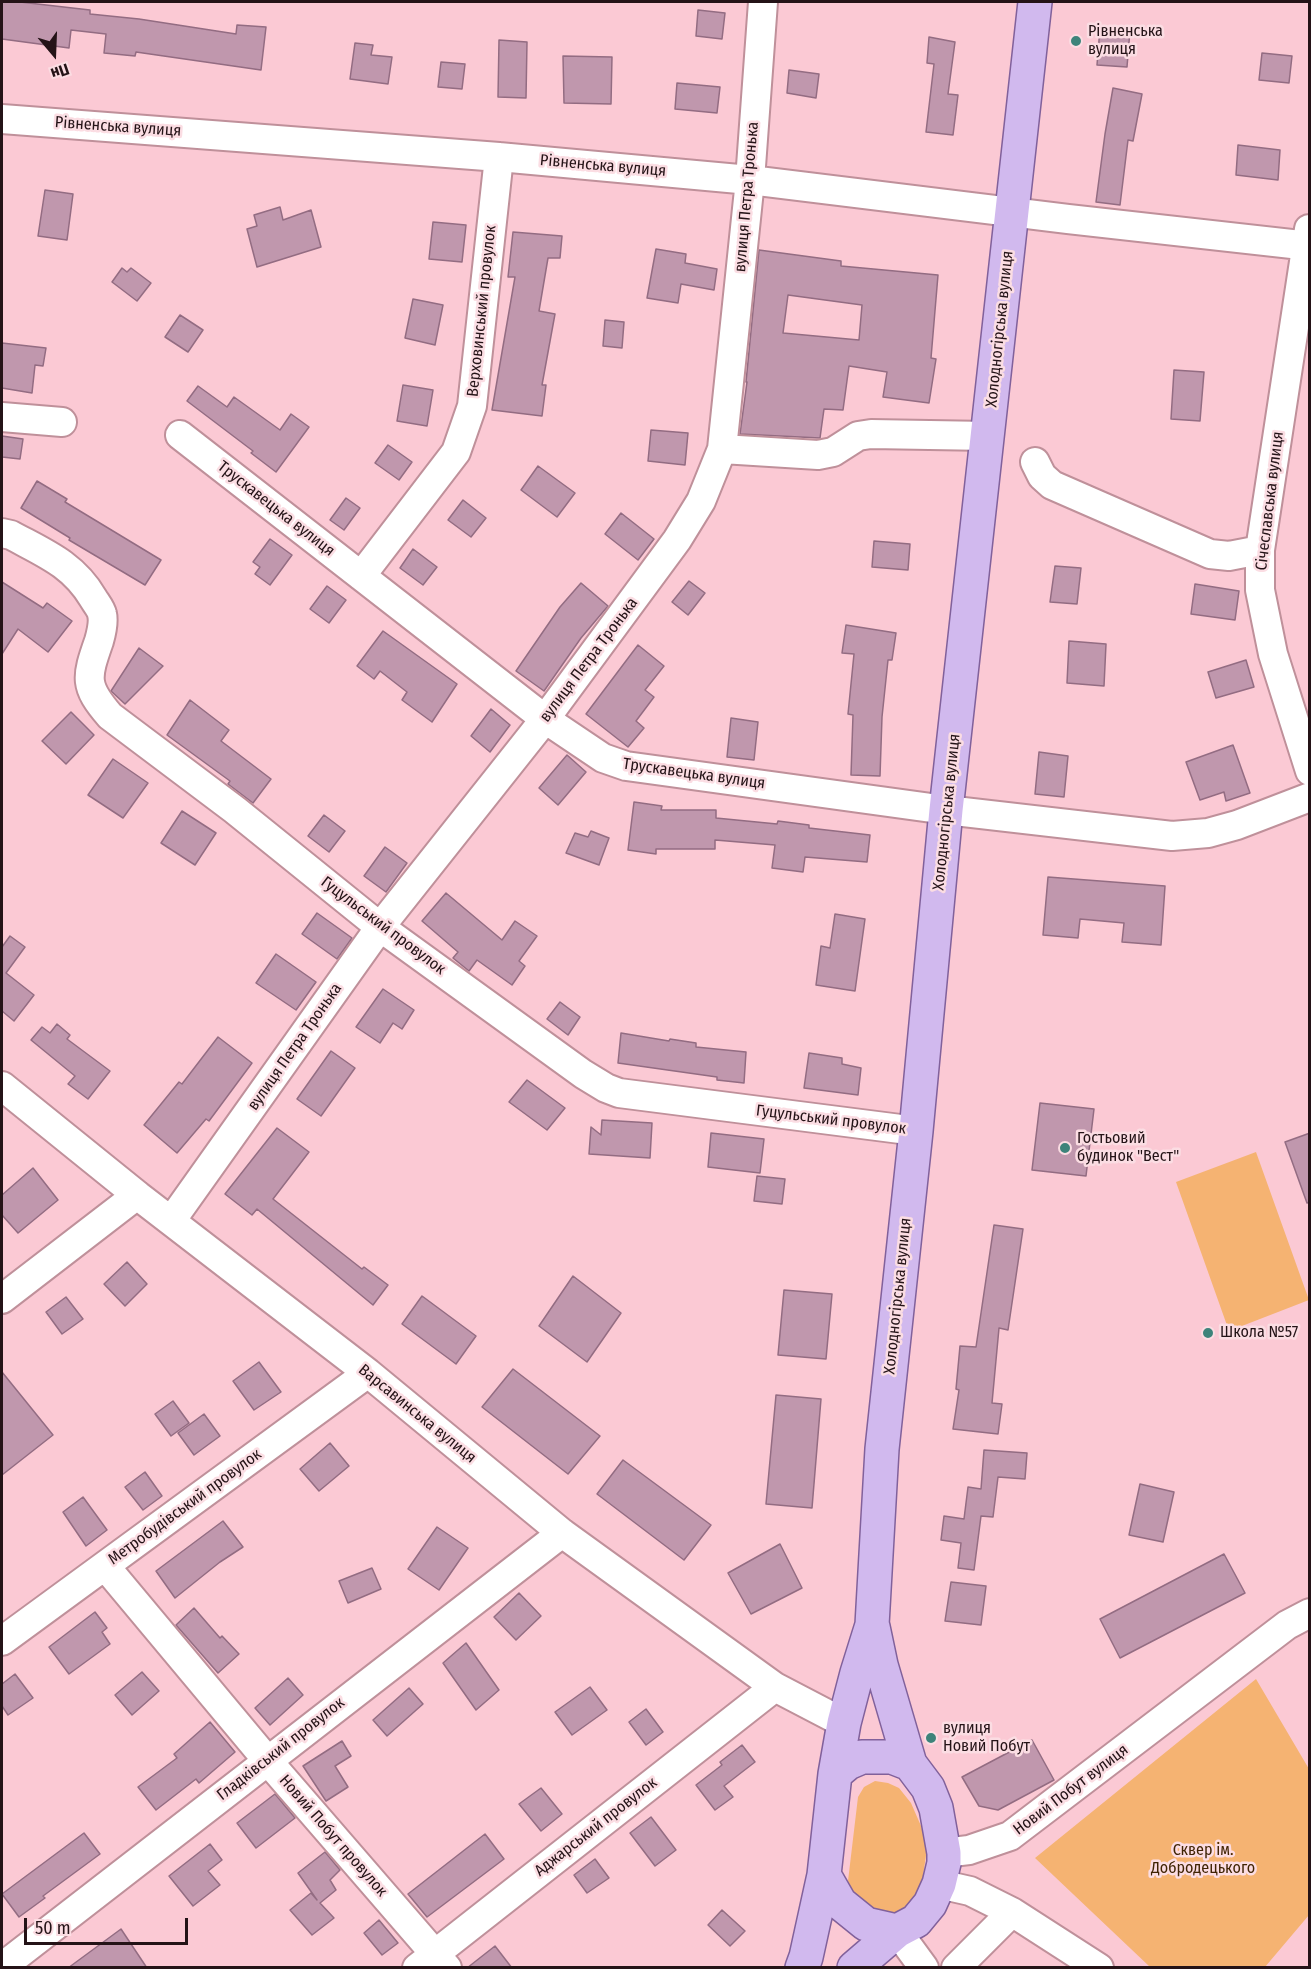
<!DOCTYPE html>
<meta charset="utf-8">
<style>
body{margin:0}
#map{position:relative;width:1311px;height:1969px;overflow:hidden;background:#fbc9d4;font-family:"Fira Sans Condensed",sans-serif}
canvas{display:block}
.frame{position:absolute;inset:0;border:3px solid #241317;pointer-events:none}
.north{position:absolute;left:24px;top:24px;width:60px;height:60px;-webkit-text-stroke:4px #fbdde3;paint-order:stroke;rotate:161deg;font-size:16px;font-weight:700;line-height:24px;text-align:center;color:#241317}
.north::after{content:'';display:block;margin:auto;width:21px;height:27px;background:#241317;clip-path:polygon(50% 0,100% 100%,50% 72%,0 100%)}
.scale{position:absolute;left:24px;top:1918px;width:164px;height:27px;box-sizing:border-box;border:3px solid #241317;border-top:0;padding-left:8px;font-size:18px;line-height:21px;white-space:nowrap;color:#241317;-webkit-text-stroke:4px #fbdde3;paint-order:stroke}
</style>
<div id="map">
<canvas width="1311" height="1969"></canvas>
<div class="frame"></div>
<div class="north">Пн</div>
<div class="scale">50 m</div>
</div>
<script>
const c = document.querySelector('canvas').getContext('2d');
c.lineJoin = 'round';
function fill(path, color) {
  c.fillStyle = color;
  c.fill(path, 'evenodd');
}
function trace(path, color, width, dash) {
  c.strokeStyle = color;
  c.lineWidth = width;
  c.lineCap = dash ? 'butt' : 'round';
  c.setLineDash(dash || []);
  c.stroke(path);
}
function write(font, color, halo, rows, align = 'center') {
  c.font = font + ' "Fira Sans Condensed",sans-serif';
  c.lineWidth = 5;
  c.setLineDash([]);
  c.textBaseline = 'middle';
  c.strokeStyle = halo;
  c.fillStyle = color;
  for (const [text, x, y, turn = 0] of rows) {
    c.save();
    c.translate(x, y);
    c.rotate((+turn || 0) * Math.PI / 180);
    c.textAlign = isNaN(turn) ? turn : align;
    if (halo) c.strokeText(text, 0, 0);
    c.fillText(text, 0, 0);
    c.restore();
  }
}
fill(new Path2D(`
 M 1256,1152 L 1309,1300 L 1229,1331 L 1176,1182 Z
 M 1256,1679 L 1309,1769 L 1309,1915 L 1265,1967 L 1150,1967 L 1035,1858 Z
 M 875,1781 L 888,1783 L 899,1788 L 911,1803 L 921,1826 L 927,1849 L 921,1889 L 912,1904 L 897,1913 L 882,1914 L 854,1896 L 848,1881 L 858,1797 L 864,1787 Z`), '#f5b372');
const building = new Path2D(`
 M 2,2 L 20,2 L 90,10 L 90,14 L 139,19 L 236,34 L 237,25 L 266,27 L 261,70 L 136,52 L 135,56 L 104,53 L 106,34 L 71,30 L 69,48 L 2,39 Z
 M 698,10 L 725,13 L 722,39 L 696,36 Z
 M 1100,28 L 1130,30 L 1127,67 L 1097,65 Z
 M 929,37 L 955,42 L 948,94 L 958,95 L 953,135 L 926,132 L 934,64 L 927,63 Z
 M 499,40 L 527,42 L 526,98 L 498,97 Z
 M 355,43 L 373,45 L 371,55 L 392,57 L 388,84 L 350,79 Z
 M 1262,53 L 1292,56 L 1289,83 L 1259,80 Z
 M 563,56 L 612,57 L 611,104 L 564,103 Z
 M 441,62 L 465,64 L 462,89 L 438,87 Z
 M 789,70 L 819,74 L 816,98 L 787,93 Z
 M 677,83 L 720,87 L 717,113 L 675,109 Z
 M 1113,88 L 1142,94 L 1133,141 L 1128,140 L 1120,205 L 1096,202 L 1105,134 Z
 M 1238,145 L 1280,150 L 1278,180 L 1236,175 Z
 M 45,190 L 73,194 L 67,240 L 38,236 Z
 M 280,207 L 283,220 L 311,210 L 321,247 L 257,267 L 247,229 L 257,226 L 254,215 Z
 M 433,222 L 466,225 L 462,262 L 429,259 Z
 M 513,232 L 562,236 L 560,258 L 548,258 L 539,311 L 555,314 L 542,385 L 546,385 L 542,416 L 492,410 L 515,277 L 508,277 Z
 M 656,249 L 686,254 L 685,263 L 717,269 L 714,290 L 681,284 L 678,303 L 647,298 Z
 M 759,250 L 841,261 L 841,266 L 938,275 L 931,358 L 936,359 L 929,403 L 883,397 L 887,372 L 849,366 L 843,410 L 824,409 L 820,438 L 740,434 L 747,382 L 746,382 ZM 788,295 L 862,305 L 859,340 L 783,333 Z
 M 122,268 L 127,272 L 131,268 L 151,283 L 137,301 L 112,282 Z
 M 413,299 L 443,305 L 435,345 L 405,338 Z
 M 180,315 L 203,330 L 188,352 L 165,337 Z
 M 605,320 L 624,322 L 622,348 L 603,346 Z
 M 2,343 L 46,348 L 43,366 L 35,365 L 32,393 L 2,388 Z
 M 1174,370 L 1204,372 L 1200,421 L 1171,419 Z
 M 403,385 L 433,390 L 427,426 L 397,421 Z
 M 198,386 L 227,407 L 234,397 L 280,430 L 291,414 L 309,427 L 276,472 L 251,453 L 253,451 L 187,401 Z
 M 651,430 L 688,433 L 685,465 L 648,461 Z
 M 2,436 L 23,439 L 20,459 L 2,457 Z
 M 388,445 L 412,462 L 399,480 L 375,463 Z
 M 538,466 L 575,493 L 557,517 L 521,490 Z
 M 37,481 L 67,499 L 65,502 L 161,560 L 145,585 L 69,540 L 70,538 L 21,508 Z
 M 346,498 L 360,508 L 344,530 L 330,520 Z
 M 463,500 L 486,518 L 471,537 L 448,520 Z
 M 621,513 L 654,539 L 638,560 L 605,534 Z
 M 270,539 L 292,555 L 270,585 L 255,574 L 260,567 L 253,562 Z
 M 874,541 L 910,544 L 908,570 L 872,567 Z
 M 413,549 L 437,567 L 423,585 L 400,568 Z
 M 1055,566 L 1081,568 L 1077,604 L 1050,602 Z
 M 689,581 L 705,593 L 688,615 L 672,602 Z
 M 2,582 L 43,608 L 47,603 L 72,621 L 48,652 L 18,629 L 2,654 Z
 M 581,583 L 608,606 L 581,638 L 544,691 L 516,671 L 560,607 Z
 M 1195,584 L 1239,591 L 1235,620 L 1191,614 Z
 M 327,586 L 346,600 L 329,623 L 310,609 Z
 M 846,625 L 896,633 L 892,660 L 888,660 L 882,717 L 880,776 L 851,775 L 853,715 L 848,714 L 854,654 L 842,653 Z
 M 383,631 L 457,684 L 432,722 L 402,700 L 407,692 L 380,671 L 374,679 L 357,666 Z
 M 1069,641 L 1106,644 L 1104,686 L 1067,683 Z
 M 638,645 L 664,666 L 645,690 L 654,697 L 636,721 L 644,728 L 628,747 L 586,714 Z
 M 139,648 L 163,666 L 125,704 L 111,691 Z
 M 1246,660 L 1254,687 L 1216,698 L 1208,672 Z
 M 190,700 L 229,730 L 221,741 L 271,779 L 253,803 L 228,784 L 230,781 L 167,735 Z
 M 491,709 L 510,725 L 490,752 L 471,736 Z
 M 71,712 L 94,735 L 66,764 L 42,741 Z
 M 731,718 L 758,722 L 754,760 L 727,757 Z
 M 1233,745 L 1250,793 L 1226,801 L 1224,792 L 1200,800 L 1186,762 Z
 M 1039,752 L 1068,756 L 1064,797 L 1035,794 Z
 M 567,755 L 586,772 L 558,805 L 539,788 Z
 M 113,759 L 148,783 L 123,818 L 88,795 Z
 M 634,802 L 662,806 L 661,810 L 716,810 L 716,818 L 777,824 L 778,821 L 809,825 L 809,828 L 870,835 L 867,862 L 805,857 L 803,872 L 772,868 L 775,845 L 715,840 L 715,849 L 656,849 L 656,854 L 628,850 Z
 M 182,811 L 216,833 L 195,865 L 161,843 Z
 M 324,815 L 345,831 L 329,852 L 308,836 Z
 M 591,831 L 609,838 L 599,865 L 566,853 L 575,833 L 588,837 Z
 M 385,847 L 407,863 L 386,892 L 364,876 Z
 M 1048,877 L 1165,886 L 1161,945 L 1122,942 L 1124,923 L 1080,919 L 1078,938 L 1043,935 Z
 M 446,893 L 502,940 L 515,921 L 537,936 L 519,961 L 525,966 L 512,985 L 477,960 L 469,971 L 453,958 L 458,952 L 422,921 Z
 M 317,913 L 352,938 L 337,959 L 302,934 Z
 M 835,914 L 865,919 L 855,991 L 816,985 L 821,946 L 830,948 Z
 M 10,936 L 25,947 L 6,973 L 34,995 L 14,1021 L 2,1011 L 2,947 Z
 M 276,954 L 316,982 L 296,1010 L 256,983 Z
 M 383,989 L 414,1010 L 402,1029 L 393,1023 L 380,1043 L 356,1027 Z
 M 560,1002 L 580,1017 L 568,1035 L 547,1019 Z
 M 57,1024 L 70,1035 L 67,1039 L 110,1071 L 88,1099 L 68,1084 L 75,1076 L 31,1040 L 42,1027 L 50,1033 Z
 M 621,1033 L 669,1041 L 670,1039 L 696,1043 L 696,1047 L 746,1052 L 744,1083 L 717,1080 L 717,1077 L 618,1063 Z
 M 218,1037 L 252,1063 L 209,1121 L 206,1119 L 177,1153 L 144,1125 L 179,1082 L 182,1084 Z
 M 331,1051 L 355,1068 L 321,1116 L 297,1099 Z
 M 809,1053 L 842,1058 L 842,1064 L 861,1068 L 858,1095 L 804,1088 Z
 M 527,1080 L 565,1108 L 547,1130 L 509,1102 Z
 M 1040,1103 L 1094,1109 L 1086,1176 L 1032,1170 Z
 M 602,1120 L 652,1123 L 650,1158 L 589,1154 L 591,1127 L 601,1135 Z
 M 277,1128 L 309,1152 L 273,1199 L 362,1269 L 364,1267 L 388,1285 L 373,1305 L 257,1209 L 252,1215 L 225,1194 Z
 M 711,1133 L 764,1139 L 760,1173 L 708,1167 Z
 M 1310,1133 L 1310,1202 L 1307,1203 L 1285,1142 Z
 M 33,1168 L 58,1200 L 18,1233 L 2,1215 L 2,1195 Z
 M 757,1176 L 785,1179 L 782,1204 L 754,1201 Z
 M 994,1225 L 1023,1229 L 1008,1330 L 999,1328 L 992,1403 L 1002,1404 L 998,1434 L 953,1429 L 959,1390 L 956,1389 L 960,1346 L 976,1347 Z
 M 127,1262 L 147,1284 L 125,1306 L 104,1284 Z
 M 573,1276 L 621,1313 L 587,1362 L 539,1326 Z
 M 784,1290 L 832,1294 L 826,1359 L 778,1355 Z
 M 422,1296 L 476,1336 L 456,1364 L 402,1324 Z
 M 66,1297 L 83,1319 L 62,1334 L 46,1312 Z
 M 259,1362 L 281,1392 L 254,1410 L 233,1381 Z
 M 513,1369 L 600,1436 L 568,1474 L 482,1407 Z
 M 2,1372 L 53,1435 L 2,1475 Z
 M 776,1395 L 821,1399 L 812,1508 L 766,1504 Z
 M 173,1401 L 189,1423 L 171,1436 L 155,1414 Z
 M 204,1414 L 220,1436 L 194,1455 L 178,1433 Z
 M 330,1443 L 349,1466 L 319,1491 L 300,1469 Z
 M 984,1450 L 1027,1453 L 1025,1479 L 998,1477 L 993,1517 L 981,1516 L 974,1570 L 958,1568 L 961,1543 L 941,1540 L 944,1516 L 964,1519 L 968,1487 L 981,1489 Z
 M 623,1460 L 711,1525 L 684,1560 L 597,1494 Z
 M 145,1472 L 162,1496 L 143,1510 L 125,1487 Z
 M 1140,1484 L 1174,1492 L 1163,1542 L 1129,1535 Z
 M 83,1497 L 107,1530 L 86,1546 L 63,1512 Z
 M 223,1521 L 243,1547 L 220,1562 L 175,1598 L 156,1571 Z
 M 437,1527 L 468,1548 L 439,1590 L 408,1569 Z
 M 780,1544 L 802,1588 L 751,1614 L 728,1573 Z
 M 1224,1554 L 1245,1593 L 1120,1658 L 1100,1619 Z
 M 372,1568 L 381,1589 L 348,1603 L 339,1581 Z
 M 951,1582 L 986,1586 L 981,1625 L 945,1621 Z
 M 519,1593 L 541,1616 L 516,1640 L 494,1617 Z
 M 194,1608 L 220,1638 L 222,1636 L 239,1654 L 218,1673 L 176,1625 Z
 M 95,1612 L 107,1628 L 102,1632 L 110,1644 L 69,1674 L 49,1647 Z
 M 466,1643 L 499,1690 L 476,1710 L 443,1663 Z
 M 142,1672 L 159,1691 L 132,1715 L 115,1695 Z
 M 15,1674 L 33,1698 L 8,1715 L 2,1706 L 2,1684 Z
 M 288,1678 L 303,1695 L 270,1725 L 255,1708 Z
 M 590,1687 L 607,1710 L 572,1735 L 555,1712 Z
 M 409,1688 L 423,1704 L 387,1736 L 373,1720 Z
 M 646,1709 L 663,1732 L 646,1745 L 629,1722 Z
 M 210,1722 L 235,1752 L 199,1783 L 196,1779 L 156,1810 L 138,1787 L 177,1758 L 174,1754 Z
 M 1032,1740 L 1054,1780 L 998,1810 L 979,1806 L 962,1777 Z
 M 342,1741 L 351,1756 L 335,1766 L 348,1787 L 326,1801 L 303,1766 Z
 M 742,1745 L 755,1762 L 724,1786 L 733,1797 L 715,1810 L 696,1785 L 722,1765 L 720,1762 Z
 M 541,1788 L 562,1814 L 541,1831 L 519,1804 Z
 M 275,1794 L 295,1818 L 256,1848 L 237,1823 Z
 M 651,1817 L 676,1850 L 655,1866 L 630,1833 Z
 M 84,1833 L 100,1854 L 43,1896 L 45,1898 L 19,1917 L 2,1894 Z
 M 485,1834 L 504,1859 L 427,1917 L 408,1894 Z
 M 210,1844 L 222,1860 L 208,1871 L 220,1885 L 193,1906 L 169,1876 Z
 M 325,1852 L 340,1870 L 330,1880 L 336,1890 L 320,1903 L 334,1918 L 312,1935 L 290,1910 L 311,1893 L 317,1900 L 298,1873 Z
 M 595,1859 L 609,1878 L 587,1893 L 574,1875 Z
 M 722,1910 L 745,1931 L 730,1946 L 708,1925 Z
 M 379,1920 L 398,1943 L 382,1955 L 364,1933 Z
 M 121,1929 L 147,1968 L 68,1968 Z
 M 495,1946 L 512,1968 L 467,1968 Z`);
fill(building, '#c097ad');
trace(building, '#936c82', 1.5);
const minor = new Path2D(`
 M 2,119 L 499,157 L 750,180 L 1068,219 L 1310,246
 M 1309,229 L 1260,550 L 1260,590 L 1273,654 L 1310,771
 M 2,417 L 62,422
 M 180,435 L 545,719 L 603,758 L 626,766 L 946,810 L 1172,836 L 1208,833 L 1237,825 L 1310,797
 M 722,449 L 818,455 L 833,452 L 858,436 L 871,434 L 988,436
 M 1035,462 L 1042,476 L 1052,485 L 1210,554 L 1229,556 L 1260,550
 M 2,533 L 11,535 C 44,553 73,564 93,598 C 96,603 101,609 102,614 C 104,622 101,634 99,641 C 86,678 84,686 110,716 L 235,810 L 380,927 L 583,1074 L 606,1088 L 619,1093 L 916,1131
 M 361,576 L 456,452 L 472,406 L 499,157
 M 2,1086 L 137,1195 L 368,1373 L 562,1533 L 775,1687 L 844,1723
 M 171,1221 L 380,927 L 545,719 L 677,540 L 701,501 L 722,449 L 750,180 L 763,2
 M 2,1299 L 137,1195
 M 105,1566 L 267,1760 L 447,1968
 M 2,1641 L 368,1373
 M 944,1853 L 969,1850 L 1010,1836 L 1287,1625 L 1310,1613
 M 939,1884 L 970,1891 L 1012,1912 L 1099,1968
 M 897,1931 L 924,1968
 M 2,1967 L 562,1533
 M 417,1968 L 775,1687
 M 956,1968 L 1012,1912`);
const major = new Path2D(`
 M 873,1627 L 881,1665 L 910,1764
 M 835,1774 L 848,1763 L 862,1757 L 892,1757 L 910,1764 L 928,1788 L 936,1808 L 944,1853 L 944,1863 L 939,1884 L 930,1904 L 916,1921 L 897,1931 L 854,1968
 M 824,1875 L 840,1903 L 866,1924 L 897,1931
 M 802,1968 L 806,1957 L 824,1875 L 835,1774 L 844,1723 L 857,1673 L 872,1625 L 882,1449 L 916,1131 L 946,810 L 1035,2`);
trace(minor, '#bf909a', 32);
trace(major, '#81619b', 36);
trace(minor, '#fff', 28);
trace(major, '#d1b9ee', 33);
for (const [x, y, r, color] of [
 [1076,41,6,"#3d837a"],
 [1065,1148,6,"#3d837a"],
 [1208,1333,6,"#3d837a"],
 [931,1738,6,"#3d837a"]
]) {
  const dot = new Path2D();
  dot.arc(x, y, r, 0, 2 * Math.PI);
  c.fillStyle = color;
  c.fill(dot);
  trace(dot, '#fbdde3', 2);
}
write('16px', '#241317', '#fbdde3', [
 ["Рівненська",1088,32],
 ["вулиця",1088,50],
 ["Гостьовий",1077,1139],
 ["будинок \"Вест\"",1077,1157],
 ["Школа №57",1220,1333],
 ["вулиця",943,1729],
 ["Новий Побут",943,1747]
], 'left');
write('16px', '#241317', '#fbdde3', [
 ["Рівненська вулиця",118,127,4],
 ["Рівненська вулиця",603,166,5],
 ["вулиця Петра Тронька",747,197,-85],
 ["Верховинський провулок",482,311,-84],
 ["Холодногірська вулиця",1000,329,-84],
 ["Січеславська вулиця",1270,501,-83],
 ["Трускавецька вулиця",276,509,38],
 ["вулиця Петра Тронька",589,660,-53],
 ["Трускавецька вулиця",694,774,8],
 ["Холодногірська вулиця",947,812,-84],
 ["Гуцульський провулок",383,926,37],
 ["вулиця Петра Тронька",295,1047,-55],
 ["Гуцульський провулок",831,1120,7],
 ["Холодногірська вулиця",898,1296,-84],
 ["Варсавинська вулиця",417,1414,39],
 ["Метробудівський провулок",185,1507,-36],
 ["Гладківський провулок",281,1749,-38],
 ["Новий Побут вулиця",1071,1790,-37],
 ["Аджарський провулок",596,1827,-38],
 ["Новий Побут провулок",333,1836,49]
]);
write('16px', '#402404', '#fbdde3', [
 ["Сквер ім.",1203,1851],
 ["Добродецького",1203,1869]
]);
</script>
